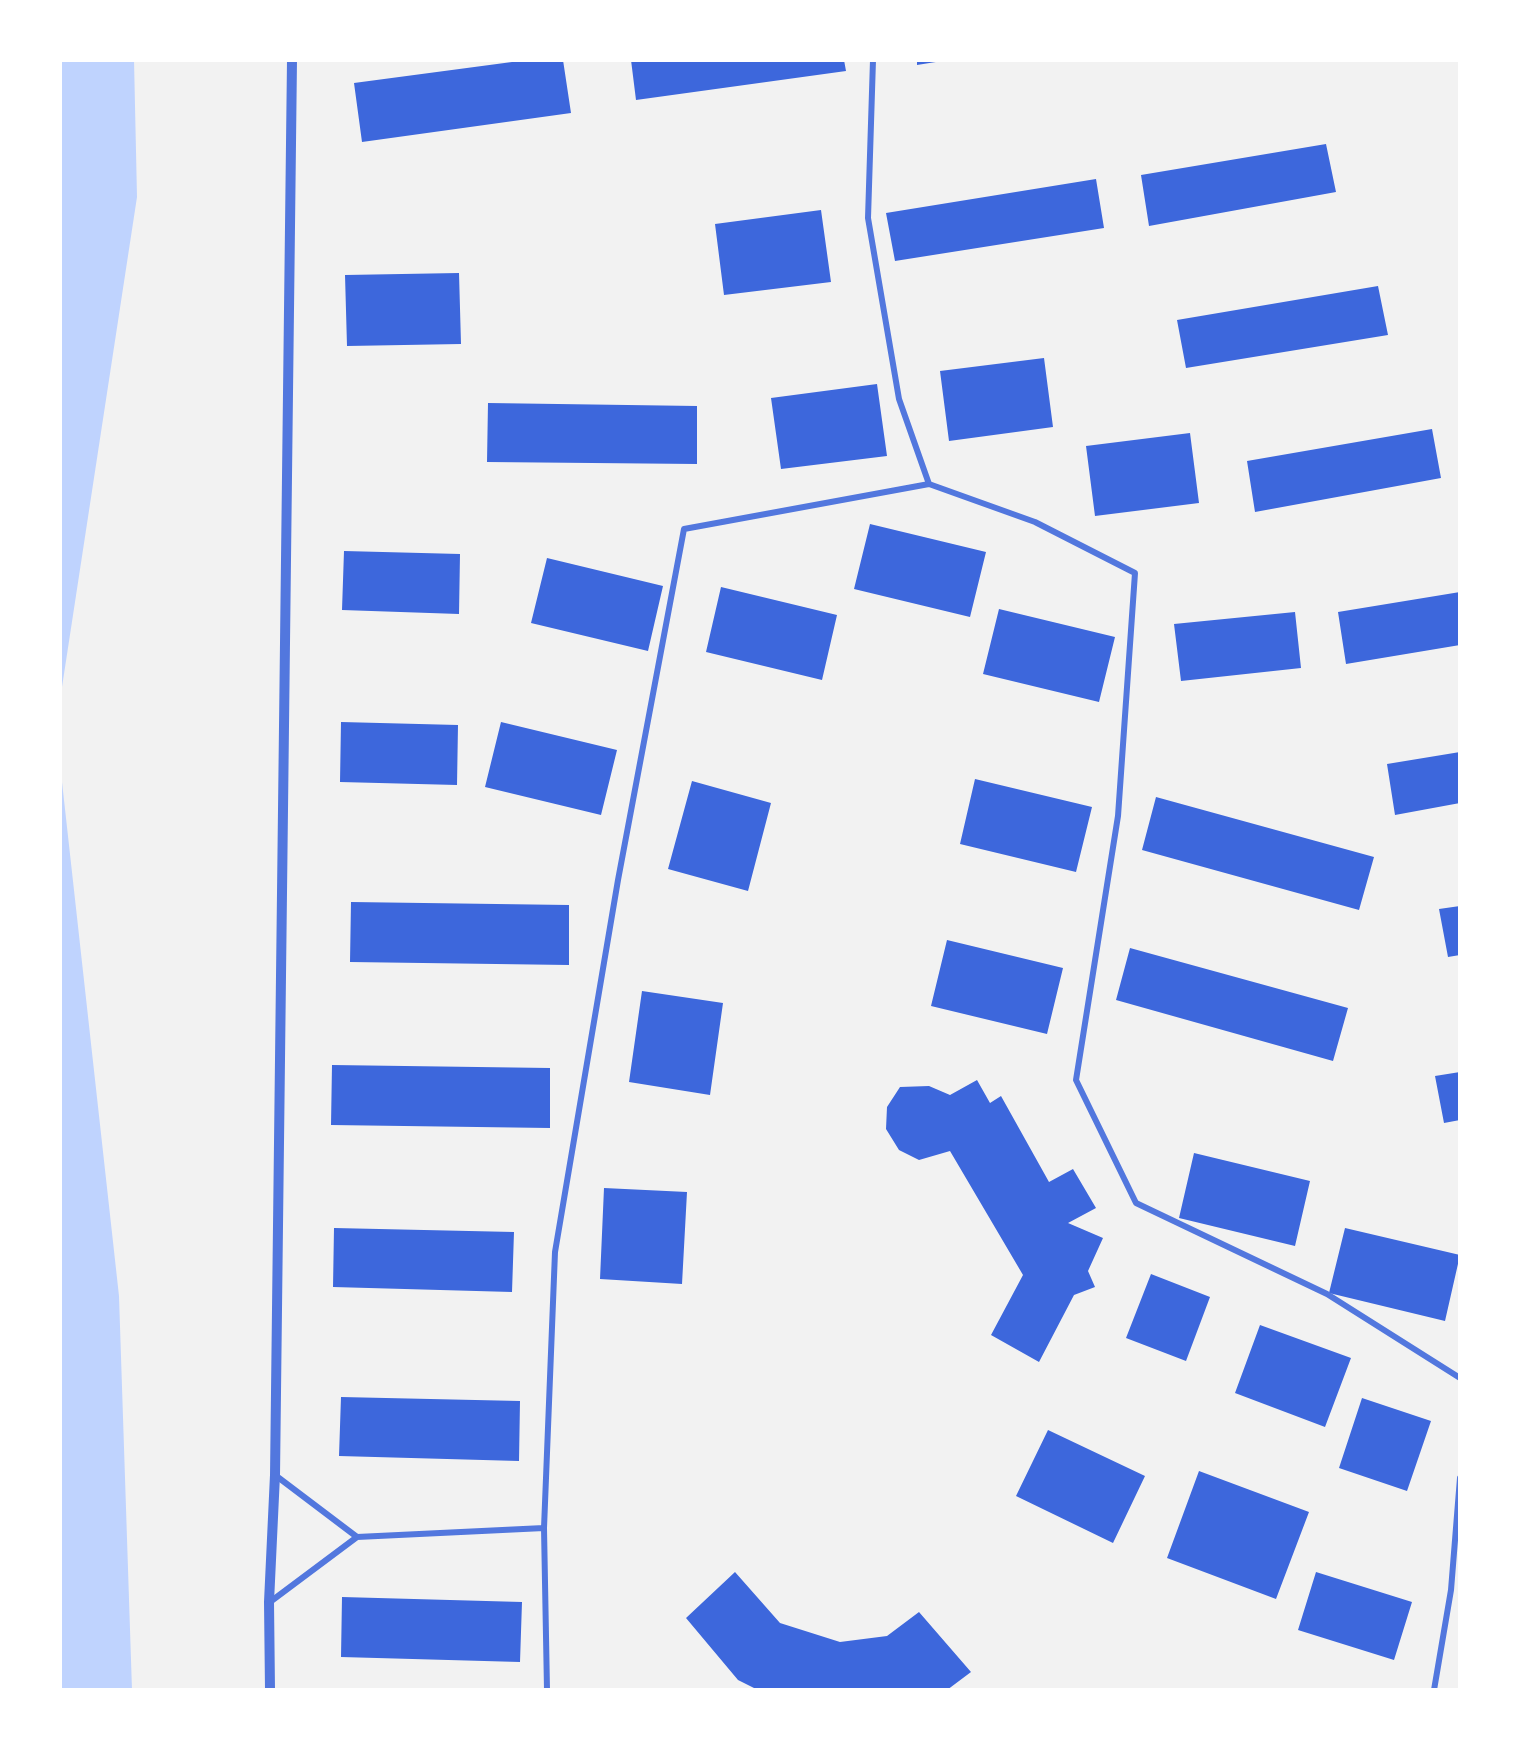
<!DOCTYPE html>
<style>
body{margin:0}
#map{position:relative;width:1520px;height:1750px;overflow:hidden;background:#f2f2f2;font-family:"Noto Sans",sans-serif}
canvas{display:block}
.frame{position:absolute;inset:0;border:62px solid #fff;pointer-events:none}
</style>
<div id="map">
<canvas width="1520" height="1750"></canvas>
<div class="frame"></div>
</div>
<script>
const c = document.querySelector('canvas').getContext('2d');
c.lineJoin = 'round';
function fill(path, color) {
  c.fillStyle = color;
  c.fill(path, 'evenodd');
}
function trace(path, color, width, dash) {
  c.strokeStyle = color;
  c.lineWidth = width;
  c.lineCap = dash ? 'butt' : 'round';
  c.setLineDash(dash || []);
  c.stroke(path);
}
fill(new Path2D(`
 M 60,60 L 134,60 L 137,197 L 60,700 Z
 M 60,764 L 119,1296 L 132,1690 L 60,1690 Z`), '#bfd3fe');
fill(new Path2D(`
 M 527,60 L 563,60 L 571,113 L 362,142 L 354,83 Z
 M 631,60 L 844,60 L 846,71 L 636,100 Z
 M 917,60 L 942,60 L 942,61 L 917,65 Z
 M 1326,144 L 1336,192 L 1149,226 L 1141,175 Z
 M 1096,179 L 1104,228 L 895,261 L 886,213 Z
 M 821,210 L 831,282 L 724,295 L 715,224 Z
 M 459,273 L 461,344 L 347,346 L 345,275 Z
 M 1378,286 L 1388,335 L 1186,368 L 1177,320 Z
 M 1044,358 L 1053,427 L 949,441 L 940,371 Z
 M 877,384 L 887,456 L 781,469 L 771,398 Z
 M 488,403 L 697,406 L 697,464 L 487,462 Z
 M 1432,429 L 1441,478 L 1255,512 L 1247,461 Z
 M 1190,433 L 1199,503 L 1095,516 L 1086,446 Z
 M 870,524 L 986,552 L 970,617 L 854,589 Z
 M 344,551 L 460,554 L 459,614 L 342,610 Z
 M 547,558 L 663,586 L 648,651 L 531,623 Z
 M 721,587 L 837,615 L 822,680 L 706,652 Z
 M 1460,592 L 1460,645 L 1346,664 L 1338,612 Z
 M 999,609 L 1115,637 L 1099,702 L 983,674 Z
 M 1295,612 L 1301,668 L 1181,681 L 1174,624 Z
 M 341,722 L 458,725 L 457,785 L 340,782 Z
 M 501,722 L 617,750 L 601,815 L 485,787 Z
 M 1460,752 L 1460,803 L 1395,815 L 1387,764 Z
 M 975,779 L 1092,807 L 1076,872 L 960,844 Z
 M 692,781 L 771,803 L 748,891 L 668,869 Z
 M 1156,797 L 1374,857 L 1359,910 L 1142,850 Z
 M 351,902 L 569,905 L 569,965 L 350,962 Z
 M 1460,906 L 1460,955 L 1448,957 L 1439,909 Z
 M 947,940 L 1063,968 L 1047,1034 L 931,1006 Z
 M 1130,948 L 1348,1008 L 1333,1061 L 1116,1000 Z
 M 642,991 L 723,1003 L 710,1095 L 629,1082 Z
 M 332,1065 L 550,1068 L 550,1128 L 331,1125 Z
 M 1460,1072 L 1460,1120 L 1444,1123 L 1435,1076 Z
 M 977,1080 L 990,1103 L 1001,1096 L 1049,1182 L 1073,1169 L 1096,1208 L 1068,1223 L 1103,1238 L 1088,1271 L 1095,1287 L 1074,1295 L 1039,1362 L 991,1335 L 1023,1275 L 950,1151 L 919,1160 L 899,1150 L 886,1129 L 887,1107 L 900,1087 L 929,1086 L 950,1095 Z
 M 1194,1153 L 1310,1181 L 1295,1246 L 1179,1218 Z
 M 604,1188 L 687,1192 L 682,1284 L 600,1279 Z
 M 334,1228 L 514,1232 L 512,1292 L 333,1287 Z
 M 1345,1228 L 1460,1255 L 1445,1321 L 1329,1293 Z
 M 1151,1274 L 1210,1297 L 1186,1361 L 1126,1338 Z
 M 1260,1325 L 1351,1358 L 1325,1427 L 1235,1393 Z
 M 341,1397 L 520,1401 L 519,1461 L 339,1456 Z
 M 1362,1398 L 1431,1421 L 1407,1491 L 1339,1468 Z
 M 1048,1430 L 1145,1476 L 1113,1543 L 1016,1496 Z
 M 1199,1471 L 1309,1512 L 1276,1599 L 1167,1558 Z
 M 735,1572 L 780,1623 L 840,1642 L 887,1636 L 919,1612 L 971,1672 L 947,1690 L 758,1690 L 738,1680 L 686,1618 Z
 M 1316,1572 L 1412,1602 L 1394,1660 L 1298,1630 Z
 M 342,1597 L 522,1602 L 520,1662 L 341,1657 Z`), '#3d67dc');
trace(new Path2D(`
 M 873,60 L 868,218 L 899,399 L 929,484 L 1035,522 L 1135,573 L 1118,816 L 1076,1080 L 1136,1203 L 1327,1294 L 1460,1378
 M 357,1537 L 544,1528
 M 270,1602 L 357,1537 L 275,1475
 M 547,1690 L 544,1528 L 555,1252 L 618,880 L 684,529 L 929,484
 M 1434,1690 L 1451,1590 L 1460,1478`), '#5277de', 6);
trace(new Path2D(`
 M 270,1690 L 269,1602 L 275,1475 L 292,60`), '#5277de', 10);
</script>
